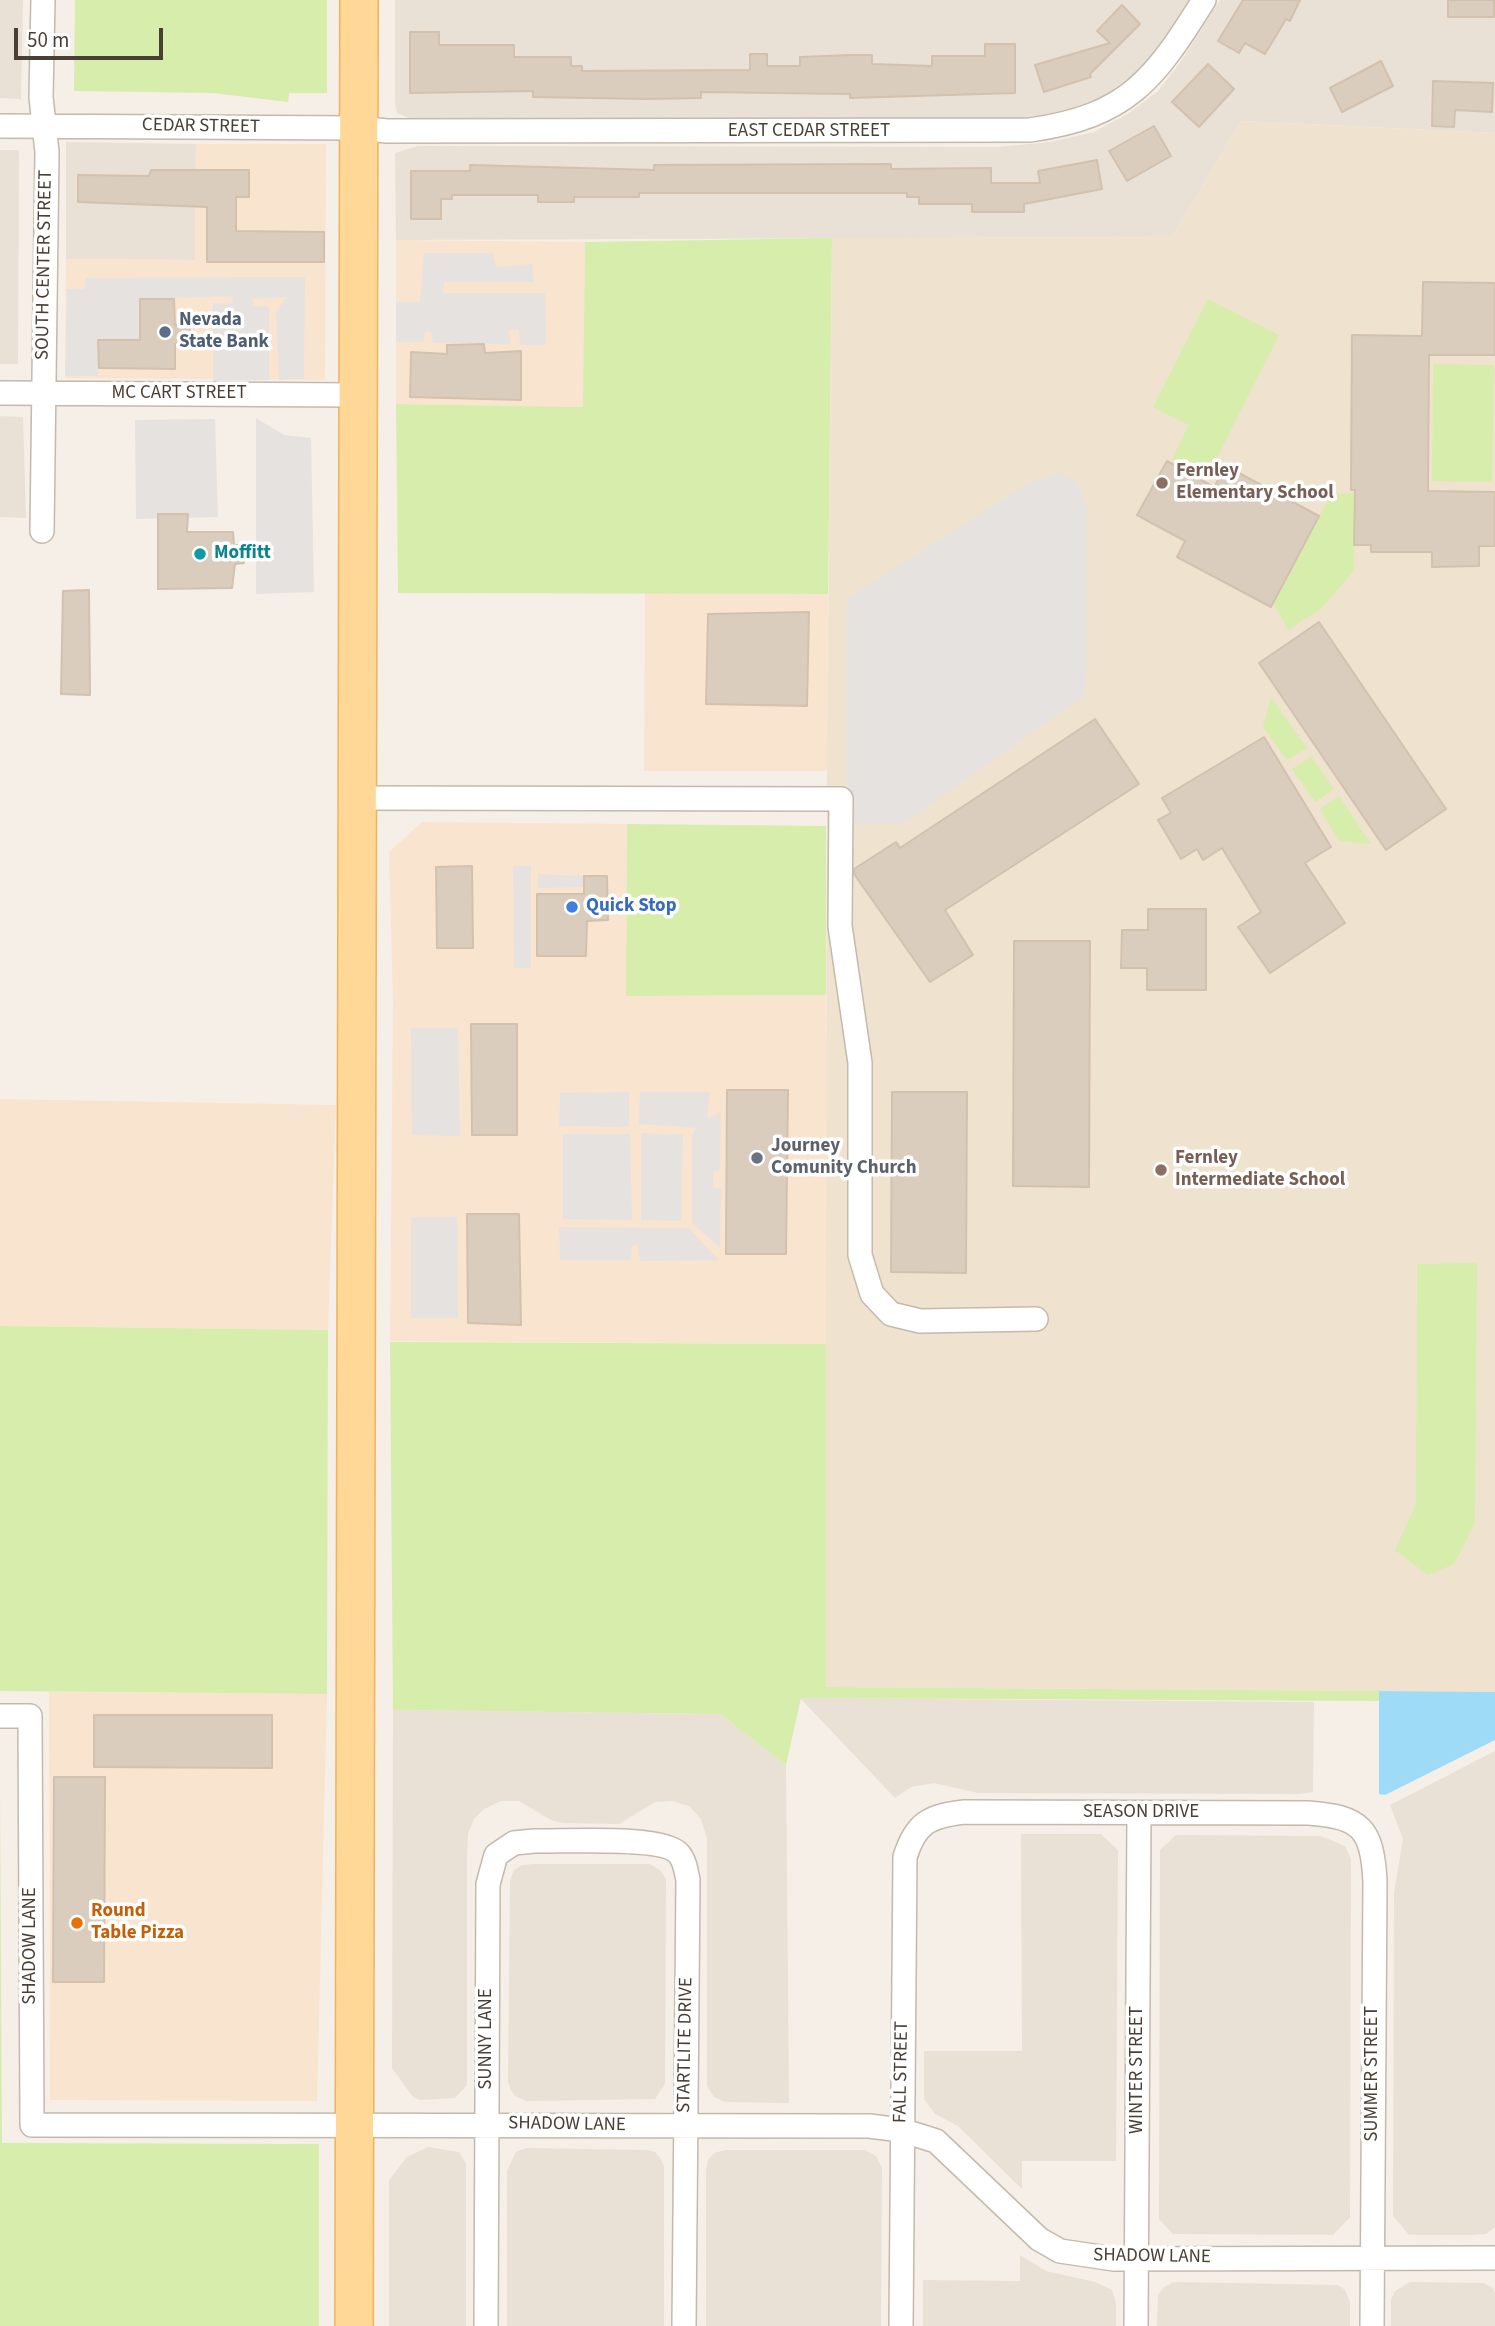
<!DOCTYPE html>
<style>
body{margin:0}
#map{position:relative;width:1495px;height:2326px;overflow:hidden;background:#f5efe7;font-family:"Source Sans 3",sans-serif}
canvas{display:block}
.scale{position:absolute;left:14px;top:28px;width:149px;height:32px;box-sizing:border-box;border:4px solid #493f35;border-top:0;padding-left:9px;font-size:21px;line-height:24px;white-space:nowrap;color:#493f35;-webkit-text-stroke:5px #fff;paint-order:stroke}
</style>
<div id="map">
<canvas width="1495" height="2326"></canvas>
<div class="scale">50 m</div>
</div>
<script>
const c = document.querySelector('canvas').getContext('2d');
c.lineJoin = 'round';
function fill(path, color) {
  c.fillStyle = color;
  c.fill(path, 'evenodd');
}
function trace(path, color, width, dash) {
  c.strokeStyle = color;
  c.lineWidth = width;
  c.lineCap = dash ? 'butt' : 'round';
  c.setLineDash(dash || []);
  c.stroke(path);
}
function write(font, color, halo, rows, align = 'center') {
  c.font = font + ' "Source Sans 3",sans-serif';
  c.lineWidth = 7;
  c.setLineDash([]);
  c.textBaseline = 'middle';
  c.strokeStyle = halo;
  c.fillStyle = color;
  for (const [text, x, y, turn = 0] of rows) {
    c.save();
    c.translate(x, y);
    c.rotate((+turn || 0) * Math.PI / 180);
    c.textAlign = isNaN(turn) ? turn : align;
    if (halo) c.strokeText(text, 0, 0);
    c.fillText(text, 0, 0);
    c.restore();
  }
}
fill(new Path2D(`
 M 0,0 L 23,0 L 21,99 L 0,98 Z
 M 395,0 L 1189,0 L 1161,45 L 1132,76 L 1101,98 L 1063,111 L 1025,118 L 411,119 L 397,113 L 395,102 Z
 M 1220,0 L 1495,0 L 1495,133 L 1241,121 L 1172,237 L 396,240 L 395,153 L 418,146 L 997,147 L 1050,142 L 1094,132 L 1129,113 L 1158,91 L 1182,60 Z
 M 66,142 L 196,144 L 195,260 L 66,259 Z
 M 0,150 L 19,150 L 18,364 L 0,364 Z
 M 0,416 L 23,417 L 26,518 L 0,517 Z
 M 800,1698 L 1314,1702 L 1313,1792 L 1299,1794 L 978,1793 L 934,1783 L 911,1787 L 895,1798 Z
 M 393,1710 L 720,1714 L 786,1765 L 789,2103 L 725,2102 L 714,2097 L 707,2086 L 707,1838 L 701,1819 L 689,1806 L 672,1801 L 655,1802 L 619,1824 L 562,1823 L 551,1820 L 519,1801 L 501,1801 L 484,1809 L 474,1819 L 468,1834 L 467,1857 L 467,2085 L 455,2098 L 420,2100 L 413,2097 L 392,2068 Z
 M 1495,1751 L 1495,2227 L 1486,2234 L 1472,2235 L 1409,2235 L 1393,2216 L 1394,1893 L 1403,1839 L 1390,1805 Z
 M 1021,1834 L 1101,1834 L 1118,1850 L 1116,2161 L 1022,2161 L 1022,2189 L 958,2126 L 935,2114 L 924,2099 L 924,2051 L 1022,2051 Z
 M 1176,1835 L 1321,1836 L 1345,1846 L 1351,1859 L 1350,2217 L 1333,2235 L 1173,2234 L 1159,2219 L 1160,1850 Z
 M 534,1864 L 650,1864 L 660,1870 L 666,1879 L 665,2084 L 655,2099 L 526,2101 L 515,2096 L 511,2090 L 508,2082 L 510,1881 L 514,1870 L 522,1865 Z
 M 428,2147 L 459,2152 L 466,2164 L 466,2326 L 389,2326 L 389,2180 L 407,2157 Z
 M 526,2148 L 646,2150 L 655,2152 L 661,2159 L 664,2167 L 664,2326 L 507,2326 L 507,2171 L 516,2152 Z
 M 725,2150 L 865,2150 L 876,2156 L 882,2168 L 881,2326 L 706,2326 L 706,2171 L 708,2160 L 714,2153 Z
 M 1020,2255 L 1046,2271 L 1095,2282 L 1112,2290 L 1116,2303 L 1116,2326 L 923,2326 L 923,2280 L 1020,2281 Z
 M 1174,2282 L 1338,2285 L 1345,2290 L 1350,2302 L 1350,2326 L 1157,2326 L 1158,2295 L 1164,2287 Z
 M 1410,2282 L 1483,2283 L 1492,2287 L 1495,2293 L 1495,2326 L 1391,2326 L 1391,2300 L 1395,2291 Z`), '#e9e1d5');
fill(new Path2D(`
 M 196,144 L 326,144 L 325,380 L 65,378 L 66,259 L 195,260 Z
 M 396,240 L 585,242 L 584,407 L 396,404 Z
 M 645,593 L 828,594 L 827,771 L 644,771 Z
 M 422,822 L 627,824 L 626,996 L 826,995 L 826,1344 L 390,1341 L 393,1002 L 389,852 Z
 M 0,1099 L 336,1105 L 328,1330 L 0,1326 Z
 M 49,1692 L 327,1694 L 317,2101 L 50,2100 Z`), '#f9e4d0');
fill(new Path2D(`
 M 1241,121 L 1495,133 L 1495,1692 L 825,1687 L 827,743 L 832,238 L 1172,237 Z`), '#efe3d0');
fill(new Path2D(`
 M 75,0 L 327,0 L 327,93 L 289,93 L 288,102 L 213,93 L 74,91 Z
 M 832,238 L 828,594 L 398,593 L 396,404 L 583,407 L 585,242 Z
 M 1208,299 L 1279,335 L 1207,477 L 1172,459 L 1189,425 L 1153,407 Z
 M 1433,364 L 1494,365 L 1492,482 L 1432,481 Z
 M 1355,493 L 1354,570 L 1322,608 L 1288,630 L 1274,604 L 1331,494 Z
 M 1271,697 L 1307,748 L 1287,760 L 1263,727 Z
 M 1311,756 L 1334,789 L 1315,802 L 1292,769 Z
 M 1339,796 L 1371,844 L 1339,841 L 1320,809 Z
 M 627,824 L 826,826 L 826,995 L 626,996 Z
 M 1477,1263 L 1475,1523 L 1454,1564 L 1428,1575 L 1395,1550 L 1416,1504 L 1417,1264 Z
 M 0,1326 L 328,1330 L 327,1694 L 0,1691 Z
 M 390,1342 L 826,1344 L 826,1687 L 1379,1691 L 1379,1701 L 801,1698 L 786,1765 L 720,1714 L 393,1710 Z
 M 0,1790 L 2,2143 L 319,2144 L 319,2326 L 0,2326 Z`), '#d6edac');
fill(new Path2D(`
 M 424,253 L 493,253 L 496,267 L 532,264 L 534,282 L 444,282 L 443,293 L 545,293 L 546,345 L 520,345 L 519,329 L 509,330 L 510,344 L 433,343 L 431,331 L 424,332 L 424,342 L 396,342 L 396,302 L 420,302 Z
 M 305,277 L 304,379 L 279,380 L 276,312 L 287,297 L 253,299 L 253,306 L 269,307 L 269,380 L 213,381 L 213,303 L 233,304 L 232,296 L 141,299 L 140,340 L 98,340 L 98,376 L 65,376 L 67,289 L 84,289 L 86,278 Z
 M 256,418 L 284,435 L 311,438 L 314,592 L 256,594 Z
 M 215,419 L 218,517 L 136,519 L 135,420 Z
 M 1061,473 L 1076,482 L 1087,506 L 1087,671 L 1084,696 L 904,823 L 847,824 L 847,599 L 1027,484 Z
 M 531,865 L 531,968 L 514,968 L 513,866 Z
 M 538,874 L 584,876 L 584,887 L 537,888 Z
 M 411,1028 L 458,1028 L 460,1136 L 412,1135 Z
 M 629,1092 L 629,1127 L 559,1126 L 560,1093 Z
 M 640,1092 L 710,1092 L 707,1119 L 721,1111 L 720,1170 L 713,1171 L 713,1187 L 721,1189 L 720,1247 L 692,1223 L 692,1134 L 698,1128 L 639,1124 Z
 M 641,1133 L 683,1135 L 681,1221 L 641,1220 Z
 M 563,1134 L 630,1134 L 632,1220 L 563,1219 Z
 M 411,1217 L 457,1217 L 458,1318 L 411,1318 Z
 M 559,1227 L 688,1228 L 719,1260 L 640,1261 L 638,1245 L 632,1246 L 630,1260 L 560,1260 Z`), '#e6e2df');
fill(new Path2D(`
 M 1379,1691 L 1495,1692 L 1495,1740 L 1385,1795 L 1379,1794 Z`), '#9edbf7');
const building = new Path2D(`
 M 1243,0 L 1300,0 L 1290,21 L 1286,19 L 1265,54 L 1245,43 L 1239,53 L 1218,41 Z
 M 1448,0 L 1494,0 L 1494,17 L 1448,17 Z
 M 1122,5 L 1140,24 L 1090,74 L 1091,77 L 1044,92 L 1035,65 L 1110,43 L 1097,31 Z
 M 410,32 L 439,32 L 439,45 L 514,45 L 514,57 L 571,57 L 571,66 L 582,66 L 582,71 L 750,70 L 750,54 L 767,54 L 767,66 L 800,66 L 800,57 L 850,55 L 872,55 L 872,64 L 932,66 L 932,56 L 985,56 L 985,44 L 1015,44 L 1015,93 L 850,98 L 850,94 L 701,92 L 701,98 L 647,99 L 533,97 L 533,91 L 410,93 Z
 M 1381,61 L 1393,86 L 1342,112 L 1330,88 Z
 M 1208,64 L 1234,89 L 1199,127 L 1172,102 Z
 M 1433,81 L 1493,83 L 1492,112 L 1455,110 L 1454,127 L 1432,126 Z
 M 1154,126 L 1171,156 L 1127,181 L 1109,151 Z
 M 1097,160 L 1102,189 L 1024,204 L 1024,212 L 972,212 L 972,204 L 919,204 L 919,197 L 907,197 L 907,193 L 639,193 L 639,197 L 574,197 L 574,202 L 538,202 L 538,195 L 452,195 L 452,199 L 441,199 L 441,219 L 411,219 L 411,171 L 470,171 L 470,165 L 654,170 L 654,165 L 891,164 L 891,169 L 991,168 L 991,183 L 1040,183 L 1038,171 Z
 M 151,170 L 249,170 L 249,197 L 236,197 L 236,231 L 324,232 L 324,262 L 207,262 L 207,207 L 78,202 L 78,175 L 149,176 Z
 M 1423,282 L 1495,283 L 1495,355 L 1429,355 L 1428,491 L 1495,492 L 1495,546 L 1479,546 L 1479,566 L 1432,567 L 1432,552 L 1371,552 L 1371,545 L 1354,545 L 1355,490 L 1351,490 L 1352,335 L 1422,336 Z
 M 140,299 L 174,299 L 175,325 L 190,325 L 190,343 L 175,344 L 175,369 L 99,368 L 98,340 L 140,340 Z
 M 484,344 L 485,353 L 521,351 L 521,400 L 410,397 L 411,352 L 447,354 L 447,345 Z
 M 1167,461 L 1214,487 L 1226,466 L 1319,516 L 1271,607 L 1177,557 L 1185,541 L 1137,515 Z
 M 158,514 L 188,514 L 187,532 L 233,532 L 234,545 L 243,545 L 244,563 L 235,564 L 232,588 L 158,589 Z
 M 89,590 L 90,695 L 61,694 L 63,591 Z
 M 809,612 L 807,706 L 706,704 L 708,614 Z
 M 1319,622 L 1446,809 L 1386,850 L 1259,663 Z
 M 1095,719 L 1139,784 L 945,910 L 973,955 L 930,982 L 854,874 L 854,869 L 896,842 L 900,848 Z
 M 1264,737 L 1331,847 L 1305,863 L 1345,923 L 1270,973 L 1238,927 L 1261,912 L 1222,848 L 1203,860 L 1197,849 L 1181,859 L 1158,820 L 1171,813 L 1162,798 Z
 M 472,866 L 473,948 L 437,948 L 436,867 Z
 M 584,876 L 607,876 L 608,920 L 587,921 L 586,956 L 537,956 L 537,894 L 584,894 Z
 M 1148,909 L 1206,909 L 1206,990 L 1147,990 L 1147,968 L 1121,968 L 1122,930 L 1148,930 Z
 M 1014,941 L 1090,941 L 1089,1187 L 1013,1186 Z
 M 471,1024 L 517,1024 L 517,1135 L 472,1135 Z
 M 727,1090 L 788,1090 L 786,1254 L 726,1254 Z
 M 892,1092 L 967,1092 L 966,1273 L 891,1272 Z
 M 467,1214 L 519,1214 L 521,1325 L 468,1323 Z
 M 94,1715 L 272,1715 L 272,1768 L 94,1767 Z
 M 54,1777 L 105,1777 L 104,1982 L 53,1982 Z`);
fill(building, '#dbcdbe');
trace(building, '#d3c1ae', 2);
const street = new Path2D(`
 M 0,126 L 358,128 L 387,131 L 1030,130 C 1128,116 1154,80 1204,0
 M 0,393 L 357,395
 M 42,531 L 47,152 L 41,97 L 43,0
 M 357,798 L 841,799 L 840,926 L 860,1063 L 860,1255 L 872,1294 L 891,1314 L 920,1321 L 1036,1319
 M 0,1716 L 30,1716 L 32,2125 L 869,2126 L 901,2130 L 936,2141 L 1039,2239 L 1060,2251 L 1114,2259 L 1495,2258
 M 486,2326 L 488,1884 L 496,1855 L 514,1843 L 534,1841 C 562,1842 664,1835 679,1854 C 685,1861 686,1871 688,1880 L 684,2326
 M 901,2326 L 905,1857 C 916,1822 930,1816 964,1812 L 1308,1813 C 1361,1817 1372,1828 1375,1881 L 1372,2326
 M 1136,2326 L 1139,1813`);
const primary = new Path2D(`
 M 354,2326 L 359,0`);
trace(street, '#c4b9ac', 26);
trace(primary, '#efb45b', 40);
trace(street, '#fff', 23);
trace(primary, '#ffd796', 37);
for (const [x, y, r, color] of [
 [165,332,7,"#5c6f8a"],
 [1162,483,7,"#8d6e63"],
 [200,554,7,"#0f9aa8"],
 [572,907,7,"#3f7fe0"],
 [757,1158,7,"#6b7280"],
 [1161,1170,7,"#8d6e63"],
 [77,1923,7,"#e8710a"]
]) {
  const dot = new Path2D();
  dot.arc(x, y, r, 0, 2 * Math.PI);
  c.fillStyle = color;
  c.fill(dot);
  trace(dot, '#fff', 2.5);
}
write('19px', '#493f35', '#fff', [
 ["CEDAR STREET",201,127,1],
 ["EAST CEDAR STREET",809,132],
 ["SOUTH CENTER STREET",45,265,-89],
 ["MC CART STREET",179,394],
 ["SEASON DRIVE",1141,1813],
 ["SHADOW LANE",31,1946,-90],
 ["SUNNY LANE",487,2039,-90],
 ["STARTLITE DRIVE",686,2045,-89],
 ["WINTER STREET",1138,2070,-90],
 ["FALL STREET",902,2072,-89],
 ["SUMMER STREET",1373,2074,-90],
 ["SHADOW LANE",567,2125,1],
 ["SHADOW LANE",1152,2257,1]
]);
write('bold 19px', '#4e5e75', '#fff', [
 ["Nevada",179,321],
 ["State Bank",179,343]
], 'left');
write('bold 19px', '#785e54', '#fff', [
 ["Fernley",1176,472],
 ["Elementary School",1176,494],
 ["Fernley",1175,1159],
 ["Intermediate School",1175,1181]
], 'left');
write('bold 19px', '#0d838f', '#fff', [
 ["Moffitt",214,554]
], 'left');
write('bold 19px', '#366cbe', '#fff', [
 ["Quick Stop",586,907]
], 'left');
write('bold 19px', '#5b616d', '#fff', [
 ["Journey",771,1147],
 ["Comunity Church",771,1169]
], 'left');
write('bold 19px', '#c56008', '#fff', [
 ["Round",91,1912],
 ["Table Pizza",91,1934]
], 'left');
</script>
